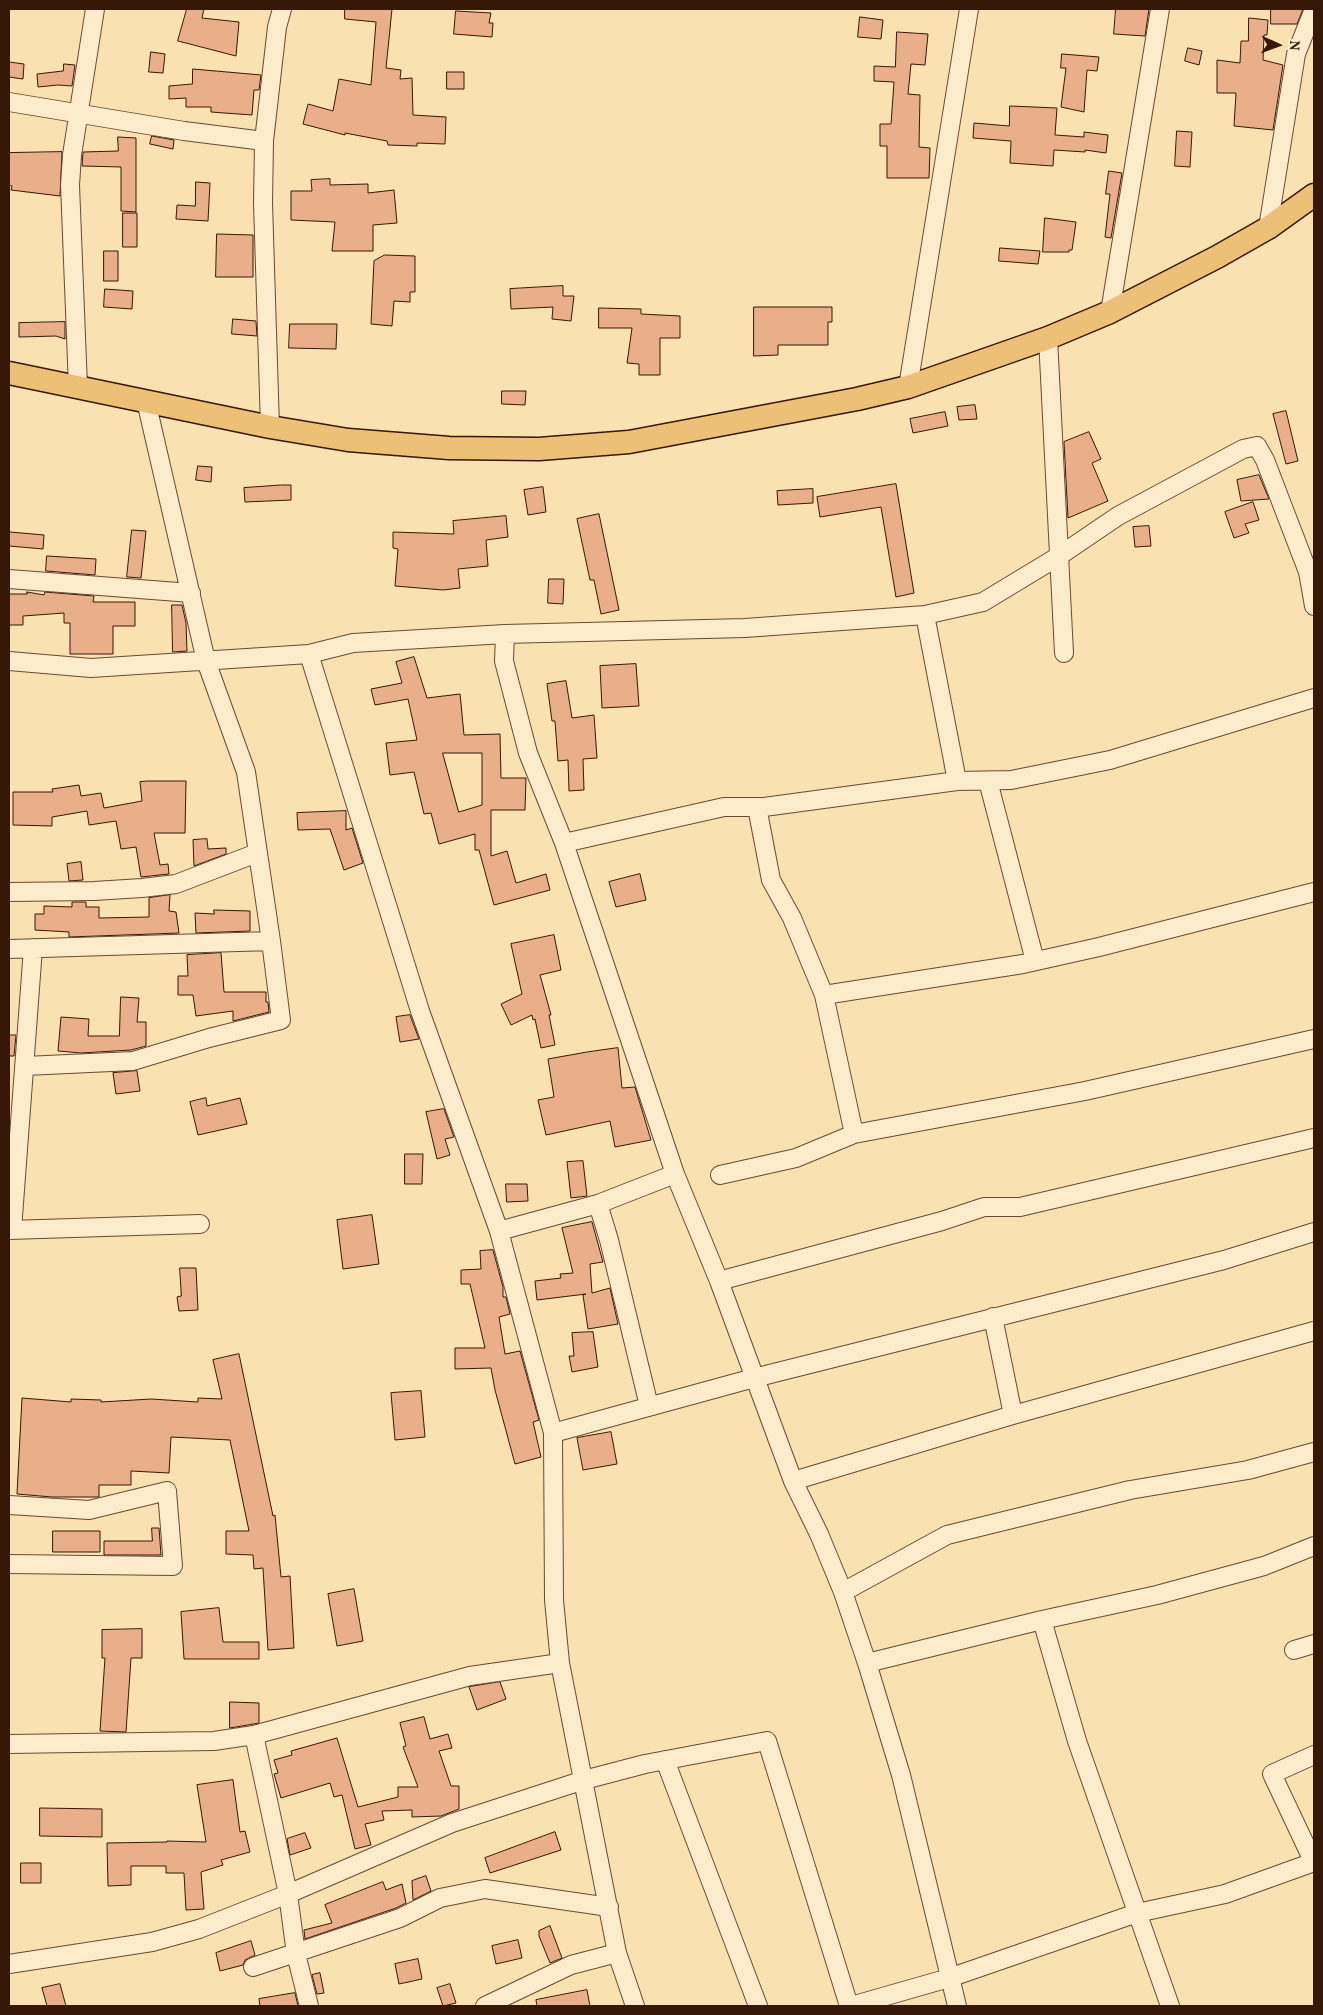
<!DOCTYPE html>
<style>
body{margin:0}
#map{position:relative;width:1323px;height:2015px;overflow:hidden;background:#fae1b1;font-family:Vollkorn,serif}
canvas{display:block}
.frame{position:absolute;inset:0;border:10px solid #361708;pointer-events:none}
.north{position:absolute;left:1253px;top:20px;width:50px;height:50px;-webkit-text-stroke:4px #fceccc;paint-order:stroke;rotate:92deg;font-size:14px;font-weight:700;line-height:20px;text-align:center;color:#361708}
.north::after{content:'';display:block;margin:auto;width:18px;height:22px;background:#361708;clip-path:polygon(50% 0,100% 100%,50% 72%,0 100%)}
</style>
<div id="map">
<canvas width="1323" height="2015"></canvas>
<div class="frame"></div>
<div class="north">N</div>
</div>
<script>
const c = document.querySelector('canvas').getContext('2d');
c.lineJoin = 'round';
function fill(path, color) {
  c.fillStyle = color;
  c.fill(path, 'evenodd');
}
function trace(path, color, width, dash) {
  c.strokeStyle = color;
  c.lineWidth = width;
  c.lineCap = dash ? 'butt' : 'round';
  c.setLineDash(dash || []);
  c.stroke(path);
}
const building = new Path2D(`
 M 187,9 L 204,9 L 202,18 L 239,22 L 236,56 L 178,41 Z
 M 345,9 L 392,9 L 386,68 L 401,70 L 400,79 L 412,78 L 413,115 L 446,117 L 445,144 L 417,143 L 417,146 L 388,145 L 387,141 L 345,133 L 345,135 L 303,124 L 308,104 L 333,111 L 339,79 L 371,85 L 376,22 L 345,19 Z
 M 1116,9 L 1149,9 L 1145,36 L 1114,34 Z
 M 1271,9 L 1303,9 L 1297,24 L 1271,24 Z
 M 456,11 L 491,13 L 489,23 L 493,23 L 492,37 L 454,34 Z
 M 860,17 L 883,20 L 881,39 L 858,37 Z
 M 1249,18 L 1268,20 L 1267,35 L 1264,35 L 1263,60 L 1283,65 L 1273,130 L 1234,126 L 1236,93 L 1217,93 L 1217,60 L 1240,63 L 1241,41 L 1248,41 Z
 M 897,32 L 928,34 L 925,65 L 911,64 L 908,94 L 920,95 L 919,147 L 930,148 L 929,178 L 887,178 L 887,146 L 880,146 L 880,124 L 891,124 L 894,82 L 874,81 L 874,66 L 895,67 Z
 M 1188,48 L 1202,51 L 1199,65 L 1185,61 Z
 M 151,52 L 165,54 L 163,73 L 149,72 Z
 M 1062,54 L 1099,57 L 1097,71 L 1087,70 L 1084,112 L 1061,107 L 1066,68 L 1061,68 Z
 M 9,62 L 24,64 L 23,79 L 9,77 Z
 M 64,64 L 75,65 L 72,86 L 58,85 L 38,87 L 37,74 L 63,71 Z
 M 193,69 L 261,75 L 259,90 L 254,90 L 252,115 L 211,112 L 211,107 L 186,107 L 186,98 L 169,99 L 169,86 L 192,84 Z
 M 447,72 L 464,72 L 464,89 L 447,89 Z
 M 1010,106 L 1057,108 L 1055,135 L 1084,137 L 1084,132 L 1108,135 L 1106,153 L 1085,150 L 1085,152 L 1054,150 L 1053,166 L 1010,163 L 1011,141 L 973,138 L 974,123 L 1009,126 Z
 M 1177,131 L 1192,132 L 1190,167 L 1175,166 Z
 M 152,136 L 174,140 L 173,149 L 150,144 Z
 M 118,137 L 136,138 L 136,212 L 121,211 L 121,167 L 82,166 L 83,152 L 118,151 Z
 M 62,152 L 60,196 L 11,190 L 12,186 L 9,185 L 9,153 Z
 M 1109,171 L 1122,173 L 1111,238 L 1105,237 L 1110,194 L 1106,194 Z
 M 330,179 L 330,185 L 368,184 L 368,193 L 394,190 L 397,223 L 373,225 L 373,251 L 332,251 L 335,222 L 291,220 L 291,191 L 312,191 L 311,180 Z
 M 196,182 L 210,183 L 208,221 L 176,219 L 177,205 L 195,206 Z
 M 123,213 L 137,213 L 137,247 L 123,247 Z
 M 1045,218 L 1076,222 L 1072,250 L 1069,250 L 1069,252 L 1043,252 Z
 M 217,234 L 253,235 L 253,277 L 216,277 Z
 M 1000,248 L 1040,251 L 1038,264 L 999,261 Z
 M 104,251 L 118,251 L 118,281 L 104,281 Z
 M 385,255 L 415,256 L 415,292 L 410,292 L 410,302 L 394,301 L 392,326 L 371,324 L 374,261 Z
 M 563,286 L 563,296 L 574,296 L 571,321 L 552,319 L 553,307 L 511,309 L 510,289 Z
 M 105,289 L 133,291 L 132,309 L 104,307 Z
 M 754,307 L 832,307 L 832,322 L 828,322 L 828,345 L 778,345 L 778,355 L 754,356 Z
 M 599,308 L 641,309 L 641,314 L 680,316 L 680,338 L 660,338 L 660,375 L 639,375 L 639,364 L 627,363 L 632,328 L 599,328 Z
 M 233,319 L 256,321 L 257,336 L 232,334 Z
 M 65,322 L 65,339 L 56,336 L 19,337 L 19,323 Z
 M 290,324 L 337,324 L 336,349 L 289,348 Z
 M 502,391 L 526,391 L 525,405 L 502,404 Z
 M 975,405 L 977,419 L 959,420 L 957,407 Z
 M 1286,411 L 1298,461 L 1286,464 L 1273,414 Z
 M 945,412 L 948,426 L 913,433 L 910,419 Z
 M 1089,432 L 1101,459 L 1092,463 L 1108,501 L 1068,518 L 1064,442 Z
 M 198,466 L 212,467 L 211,482 L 196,480 Z
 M 1259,475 L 1269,499 L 1241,501 L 1237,480 Z
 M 896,484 L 914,593 L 896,597 L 881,507 L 820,517 L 817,497 Z
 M 281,485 L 291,485 L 291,500 L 245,502 L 244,488 Z
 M 543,487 L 546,512 L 528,515 L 524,490 Z
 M 813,489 L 813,503 L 778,505 L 777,491 Z
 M 1253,502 L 1259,520 L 1245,524 L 1249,533 L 1234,538 L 1225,512 Z
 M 599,514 L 619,610 L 601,614 L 594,580 L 590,580 L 577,519 Z
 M 506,516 L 508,537 L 486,540 L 488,566 L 458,569 L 460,588 L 443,590 L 395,586 L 398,549 L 393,548 L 393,532 L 454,534 L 453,521 Z
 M 1149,526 L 1151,546 L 1135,547 L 1133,527 Z
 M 132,530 L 146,531 L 141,578 L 127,577 Z
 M 10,532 L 44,535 L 43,549 L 9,546 Z
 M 47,556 L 96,559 L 95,575 L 46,571 Z
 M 549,579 L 564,579 L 563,604 L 548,603 Z
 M 27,592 L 44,595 L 45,592 L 94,596 L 93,602 L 135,602 L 135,626 L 113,626 L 113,654 L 70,654 L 70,623 L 64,623 L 64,613 L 23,616 L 23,625 L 9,625 L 9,594 L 27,594 Z
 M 172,605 L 182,605 L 186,623 L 187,651 L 173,652 Z
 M 414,657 L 427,698 L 460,694 L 464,735 L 500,734 L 501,778 L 526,778 L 525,810 L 491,810 L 491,856 L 507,851 L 516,883 L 546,874 L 550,890 L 494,905 L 479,850 L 475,850 L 475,834 L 439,844 L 431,813 L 424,814 L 414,772 L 390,775 L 386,743 L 417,740 L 408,699 L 375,705 L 371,689 L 402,683 L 396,662 ZM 443,753 L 482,753 L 482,805 L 459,812 Z
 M 636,664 L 639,706 L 602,708 L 600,666 Z
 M 566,681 L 572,718 L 594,715 L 597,758 L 583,759 L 584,790 L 569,791 L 568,760 L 558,761 L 555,721 L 552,721 L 547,684 Z
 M 148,781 L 186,781 L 185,833 L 154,833 L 160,865 L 168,864 L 169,874 L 141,877 L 136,847 L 121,849 L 116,821 L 89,825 L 87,811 L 52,817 L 52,826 L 13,825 L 13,792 L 53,792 L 52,789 L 79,785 L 81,796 L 101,793 L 104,808 L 142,801 L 140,782 Z
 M 346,811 L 346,830 L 352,828 L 363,863 L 344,870 L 330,829 L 298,830 L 297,813 Z
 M 207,839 L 208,849 L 226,848 L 226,854 L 194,866 L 193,840 Z
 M 81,862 L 83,880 L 69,881 L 67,864 Z
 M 640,874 L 646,900 L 616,907 L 609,882 Z
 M 170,895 L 169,911 L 176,912 L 179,933 L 69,937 L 69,932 L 35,930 L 35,914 L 44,914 L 44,906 L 72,907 L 72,902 L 86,902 L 86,907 L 99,907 L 99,918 L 149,917 L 149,898 Z
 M 214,910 L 250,911 L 250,931 L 196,933 L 195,913 L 214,914 Z
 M 554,935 L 561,970 L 540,975 L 551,1015 L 549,1015 L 555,1045 L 541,1048 L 535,1019 L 533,1020 L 532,1015 L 511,1025 L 501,1004 L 522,994 L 511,944 Z
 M 221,953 L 224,992 L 266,992 L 266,1002 L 268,1002 L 269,1012 L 233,1021 L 233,1011 L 196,1016 L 193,995 L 178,995 L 178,976 L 188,976 L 187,955 Z
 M 121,997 L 139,998 L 137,1022 L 146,1022 L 146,1046 L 131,1050 L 81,1053 L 58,1051 L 61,1017 L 89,1019 L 88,1036 L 119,1036 Z
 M 410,1015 L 419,1039 L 400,1042 L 396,1017 Z
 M 9,1035 L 16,1035 L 14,1056 L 9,1056 Z
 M 618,1048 L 622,1088 L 635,1087 L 651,1140 L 615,1147 L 610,1121 L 546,1135 L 538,1100 L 554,1097 L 548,1059 L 587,1052 Z
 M 137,1071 L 140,1091 L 116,1094 L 113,1073 Z
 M 206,1098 L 207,1106 L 240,1098 L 247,1124 L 198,1135 L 190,1102 Z
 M 444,1109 L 454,1137 L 445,1139 L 450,1155 L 437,1159 L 426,1112 Z
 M 405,1154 L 423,1154 L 422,1184 L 405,1184 Z
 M 583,1161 L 587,1196 L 571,1198 L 567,1162 Z
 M 506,1184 L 527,1184 L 528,1201 L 507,1202 Z
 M 372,1215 L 379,1264 L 343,1269 L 337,1220 Z
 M 592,1222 L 603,1262 L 590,1264 L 592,1293 L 610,1288 L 618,1324 L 588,1329 L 583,1295 L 586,1294 L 537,1300 L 535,1281 L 561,1278 L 560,1274 L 573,1273 L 562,1228 Z
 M 493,1250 L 503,1287 L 503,1297 L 506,1297 L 510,1314 L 499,1317 L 505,1354 L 520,1351 L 539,1420 L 533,1422 L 541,1457 L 515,1464 L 495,1390 L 491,1368 L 455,1369 L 455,1348 L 485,1348 L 470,1284 L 461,1284 L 461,1270 L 481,1269 L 480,1251 Z
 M 180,1268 L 196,1268 L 198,1310 L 179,1311 L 177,1297 L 181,1296 Z
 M 593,1332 L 598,1367 L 572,1372 L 569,1356 L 574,1356 L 572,1333 Z
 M 239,1354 L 273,1516 L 275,1515 L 281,1577 L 290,1576 L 294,1648 L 268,1650 L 263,1568 L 254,1569 L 253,1555 L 226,1554 L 226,1531 L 249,1531 L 230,1440 L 171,1437 L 169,1473 L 131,1471 L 131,1485 L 99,1485 L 99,1497 L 52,1497 L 17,1494 L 22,1398 L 71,1402 L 71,1399 L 101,1400 L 101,1402 L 151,1399 L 198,1402 L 198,1398 L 222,1399 L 213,1360 Z
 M 421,1391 L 425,1437 L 395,1440 L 391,1393 Z
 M 611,1432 L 617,1464 L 583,1470 L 577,1438 Z
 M 152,1528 L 159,1528 L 161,1555 L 104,1555 L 104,1541 L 152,1541 Z
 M 53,1531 L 100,1531 L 100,1552 L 53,1552 Z
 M 354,1589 L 363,1641 L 337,1646 L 328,1594 Z
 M 219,1608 L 223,1642 L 259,1642 L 259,1659 L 184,1659 L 181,1612 Z
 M 142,1629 L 142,1658 L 131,1658 L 126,1732 L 100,1731 L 105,1658 L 102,1658 L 102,1630 Z
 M 500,1682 L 506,1699 L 477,1710 L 469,1687 Z
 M 230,1702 L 259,1703 L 259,1723 L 230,1728 Z
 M 424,1717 L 430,1739 L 448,1734 L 452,1748 L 439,1751 L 451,1786 L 459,1786 L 459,1809 L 441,1816 L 412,1817 L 412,1810 L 382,1811 L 384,1820 L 365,1824 L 371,1845 L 355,1849 L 342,1795 L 334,1797 L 330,1783 L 281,1798 L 274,1774 L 278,1773 L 274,1760 L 292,1755 L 291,1751 L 337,1738 L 358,1807 L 398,1797 L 398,1787 L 418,1787 L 403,1747 L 406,1746 L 400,1723 Z
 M 233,1780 L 240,1832 L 245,1831 L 250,1852 L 221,1860 L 223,1865 L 201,1872 L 204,1909 L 186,1910 L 184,1873 L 166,1873 L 166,1866 L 131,1866 L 131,1885 L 108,1886 L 107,1843 L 167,1842 L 167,1841 L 206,1842 L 197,1785 Z
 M 40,1808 L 102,1809 L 102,1837 L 40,1836 Z
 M 555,1832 L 561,1850 L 490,1873 L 485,1858 Z
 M 305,1833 L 311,1848 L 290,1855 L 287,1839 Z
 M 21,1863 L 41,1863 L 41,1883 L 21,1883 Z
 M 426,1876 L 431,1891 L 413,1900 L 412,1881 Z
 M 383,1882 L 386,1890 L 402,1884 L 406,1903 L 396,1908 L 305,1939 L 304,1930 L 332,1923 L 325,1905 Z
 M 550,1926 L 562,1958 L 550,1963 L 539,1936 L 539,1931 Z
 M 518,1940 L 522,1958 L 496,1964 L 492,1946 Z
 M 251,1941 L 255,1955 L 245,1960 L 243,1965 L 220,1971 L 216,1953 Z
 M 418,1959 L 422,1979 L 399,1984 L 395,1964 Z
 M 320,1973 L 324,1993 L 317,1994 L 312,1975 Z
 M 60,1984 L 66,2006 L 47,2006 L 42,1988 Z
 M 450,1984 L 456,2003 L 443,2006 L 437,1988 Z
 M 587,1990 L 590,2006 L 537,2006 L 536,2000 Z
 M 295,1993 L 298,2006 L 260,2006 L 259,1999 Z`);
fill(building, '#e9ae8a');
trace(building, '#361708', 1);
const minor = new Path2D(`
 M 9,102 L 184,131 L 264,141
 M 1268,228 L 1296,54 L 1314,9
 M 1110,312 L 1160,9
 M 1048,338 L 1064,653
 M 78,387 L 70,185 L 72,155 L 95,9
 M 908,387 L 969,9
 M 270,427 L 263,203 L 264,141 L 277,27 L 282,9
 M 9,579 L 191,593
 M 925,615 L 957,781
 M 505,634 L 504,661 L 528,753 L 564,843 L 675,1174 L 719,1281 L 793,1481 L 819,1534 L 843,1592 L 867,1663 L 901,1775 L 957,2006
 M 309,654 L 420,1011 L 499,1231 L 553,1433 L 554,1600 L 560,1663 L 617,1953 L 635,2006
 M 9,661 L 91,668 L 309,654 L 353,643 L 505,634 L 745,628 L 925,615 L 983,602 L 1059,556 L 1118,516 L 1243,449 L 1257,446 L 1265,460 L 1308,572 L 1314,606
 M 988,781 L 1035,961
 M 757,807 L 771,880 L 792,918 L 824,995 L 854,1134
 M 564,843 L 724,807 L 764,807 L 957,781 L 1011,780 L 1110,760 L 1314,698
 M 9,892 L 94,891 L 142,888 L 176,884 L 257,853
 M 9,949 L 271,941
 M 824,995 L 1023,964 L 1099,947 L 1314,892
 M 25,1066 L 133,1061 L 209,1038 L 281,1020 L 271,941 L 246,772 L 206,661 L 146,401
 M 720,1175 L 796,1158 L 854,1134 L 1085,1091 L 1314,1039
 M 598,1204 L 609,1240 L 649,1406
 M 9,1230 L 200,1224
 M 12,1230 L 33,948
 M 499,1231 L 598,1204 L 675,1174
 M 719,1281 L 942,1221 L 984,1207 L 1020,1207 L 1314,1138
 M 993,1317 L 1013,1415
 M 553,1433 L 754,1378 L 1224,1260 L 1314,1232
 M 793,1481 L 1013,1415 L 1314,1331
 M 9,1505 L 89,1510 L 167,1491 L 173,1566 L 9,1564
 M 843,1592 L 947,1535 L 1130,1490 L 1248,1470 L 1314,1452
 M 1042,1620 L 1077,1741 L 1170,2006
 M 1294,1650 L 1314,1644
 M 867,1663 L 1042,1620 L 1157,1595 L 1264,1566 L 1314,1546
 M 254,1735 L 288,1894 L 296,1954 L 309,2006
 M 9,1744 L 214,1741 L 254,1735 L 470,1676 L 560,1663
 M 1314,1755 L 1272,1774 L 1314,1863
 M 665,1760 L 758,2006
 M 9,1964 L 152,1942 L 199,1929 L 288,1894 L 452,1823 L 584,1780 L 645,1764 L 767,1741 L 849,2006
 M 253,1967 L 400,1918 L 440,1898 L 485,1889 L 609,1907
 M 485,2006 L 571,1965 L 617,1953
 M 851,2006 L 949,1978 L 1137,1913 L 1225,1894 L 1314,1862`);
const major = new Path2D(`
 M 9,373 L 270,427 L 348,440 L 449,448 L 539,449 L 629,442 L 857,399 L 908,387 L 1048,338 L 1110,312 L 1217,257 L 1268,228 L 1314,195`);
trace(minor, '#674a32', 20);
trace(major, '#361708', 25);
trace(minor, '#fceccc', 18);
trace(major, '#edc078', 22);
</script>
